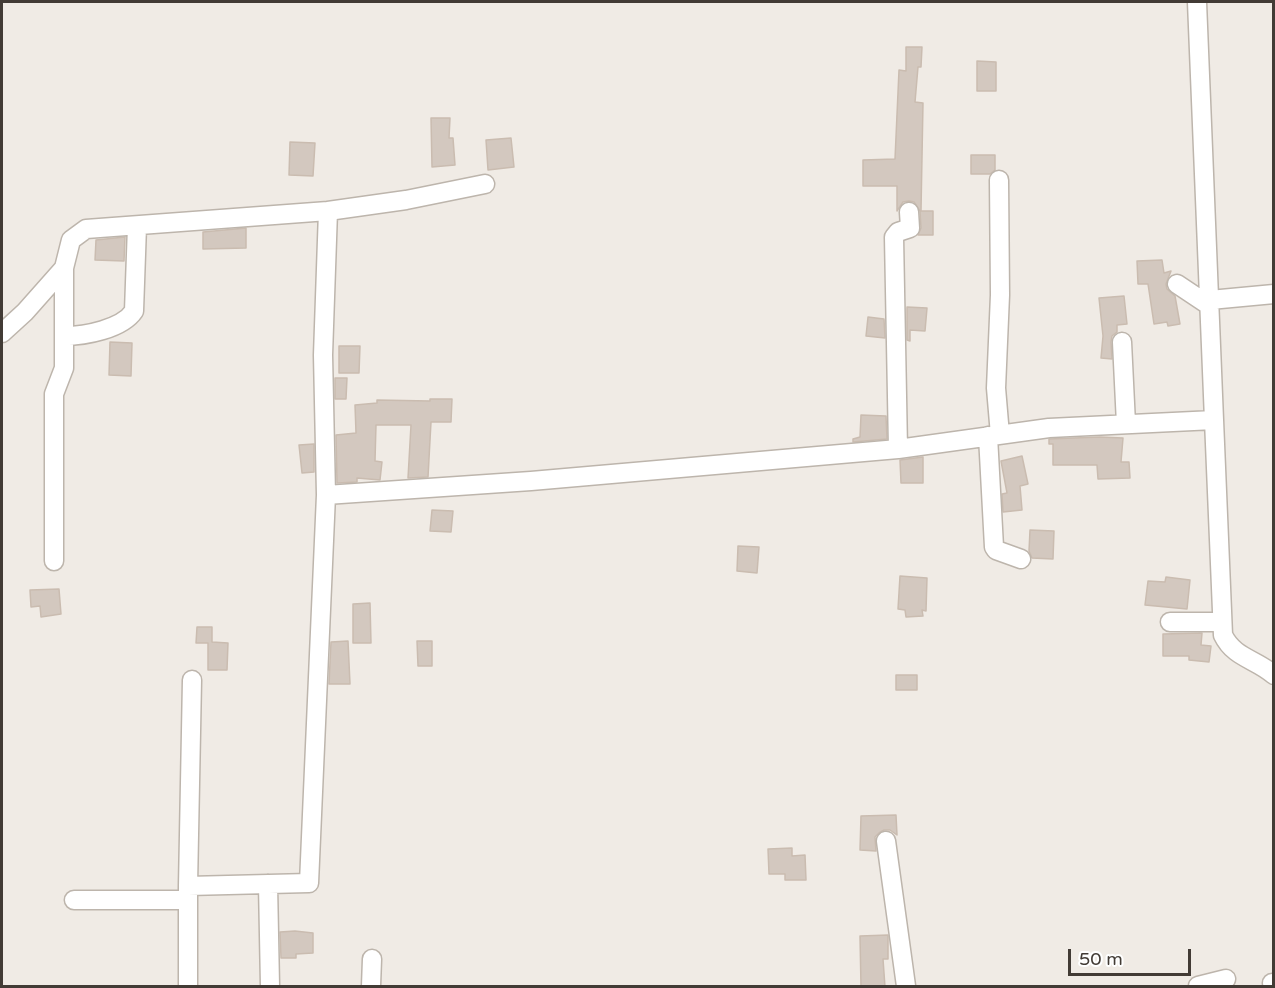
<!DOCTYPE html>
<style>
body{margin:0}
#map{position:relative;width:1275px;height:988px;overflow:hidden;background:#f0ebe5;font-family:"Varela Round",sans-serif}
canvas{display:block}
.frame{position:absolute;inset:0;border:3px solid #423b35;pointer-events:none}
.scale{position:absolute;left:1068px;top:949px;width:123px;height:27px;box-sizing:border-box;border:3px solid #423b35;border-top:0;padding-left:8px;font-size:18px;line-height:21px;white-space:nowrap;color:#423b35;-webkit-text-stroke:4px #fff;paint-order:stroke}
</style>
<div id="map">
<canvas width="1275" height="988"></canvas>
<div class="frame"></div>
<div class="scale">50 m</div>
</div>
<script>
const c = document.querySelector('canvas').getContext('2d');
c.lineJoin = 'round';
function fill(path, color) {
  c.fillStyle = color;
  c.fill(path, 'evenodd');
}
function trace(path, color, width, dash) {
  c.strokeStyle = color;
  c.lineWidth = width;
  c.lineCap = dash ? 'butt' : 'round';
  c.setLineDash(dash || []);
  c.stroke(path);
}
const building = new Path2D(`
 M 906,47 L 922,47 L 921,67 L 918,67 L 915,102 L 923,103 L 921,211 L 933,211 L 933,235 L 918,235 L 921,228 L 920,211 L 914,202 L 909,201 L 903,202 L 897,211 L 897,186 L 863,186 L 863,160 L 895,159 L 899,70 L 906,71 Z
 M 977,61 L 996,62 L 996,91 L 977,91 Z
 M 431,118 L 450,118 L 449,138 L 453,138 L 455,165 L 432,167 Z
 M 511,138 L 514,167 L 488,170 L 486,140 Z
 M 290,142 L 315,143 L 313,176 L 289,175 Z
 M 971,155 L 995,155 L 995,170 L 990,174 L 971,174 Z
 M 246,228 L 246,248 L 203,249 L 203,232 Z
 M 125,237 L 124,261 L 95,260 L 96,240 Z
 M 1162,260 L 1164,273 L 1171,271 L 1166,284 L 1167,289 L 1175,296 L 1180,324 L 1168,326 L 1167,322 L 1154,324 L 1148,284 L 1138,284 L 1137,261 Z
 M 1124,296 L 1127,324 L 1117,325 L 1117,332 L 1112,336 L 1111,342 L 1112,359 L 1101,358 L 1103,336 L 1099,298 Z
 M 907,307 L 927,308 L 925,331 L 910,330 L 910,341 L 907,340 Z
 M 868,317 L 884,319 L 885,338 L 866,336 Z
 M 110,342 L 132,343 L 131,376 L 109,375 Z
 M 339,346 L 360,346 L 359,373 L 339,373 Z
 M 335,378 L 347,378 L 346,399 L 335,399 Z
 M 430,399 L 452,399 L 451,422 L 431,422 L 428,477 L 408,478 L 411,425 L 376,425 L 375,461 L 382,462 L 380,480 L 357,478 L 357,482 L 337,483 L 336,435 L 356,433 L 355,405 L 377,403 L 377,400 L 430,401 Z
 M 861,415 L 886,416 L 887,439 L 853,442 L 853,439 L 860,437 Z
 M 1100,437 L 1123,438 L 1121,462 L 1129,462 L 1130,478 L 1098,479 L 1097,465 L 1053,465 L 1053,444 L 1049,444 L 1049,439 Z
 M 314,444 L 314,472 L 302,473 L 299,445 Z
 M 1022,456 L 1028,484 L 1020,486 L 1022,510 L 1003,512 L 1002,494 L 1007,493 L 1001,461 Z
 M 923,457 L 923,483 L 901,483 L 900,460 Z
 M 432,510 L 453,511 L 451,532 L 430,531 Z
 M 1030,530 L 1054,531 L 1053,559 L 1032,558 L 1029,551 Z
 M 738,546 L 759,547 L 757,573 L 737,571 Z
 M 900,576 L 927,578 L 926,611 L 922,610 L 923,616 L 906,617 L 905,610 L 898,609 Z
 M 1166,577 L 1190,580 L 1187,609 L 1145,605 L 1148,581 L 1165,582 Z
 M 59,589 L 61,614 L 41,617 L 40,606 L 31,607 L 30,590 Z
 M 370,603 L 371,643 L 353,643 L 353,604 Z
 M 197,627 L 212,627 L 212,642 L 228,643 L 227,670 L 208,670 L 208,643 L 196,643 Z
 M 1202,633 L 1201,645 L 1211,646 L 1209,662 L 1189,660 L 1189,656 L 1163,656 L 1163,634 Z
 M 348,641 L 350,684 L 329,684 L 331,642 Z
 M 417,641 L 432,641 L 432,666 L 418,666 Z
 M 896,675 L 917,675 L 917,690 L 896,690 Z
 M 896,815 L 897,835 L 890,830 L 884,830 L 879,833 L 875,837 L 876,851 L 860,850 L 861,816 Z
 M 792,848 L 792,856 L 805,855 L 806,880 L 785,880 L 785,874 L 769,874 L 768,849 Z
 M 295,931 L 313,933 L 313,953 L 296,954 L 296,958 L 281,958 L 280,932 Z
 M 888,935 L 888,959 L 883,959 L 885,987 L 861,987 L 860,936 Z`);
fill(building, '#d3c8bf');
trace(building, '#cabcb0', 1.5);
const minor = new Path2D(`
 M 1197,2 L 1214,420
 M 999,180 L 1000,295 L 996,388 L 1000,435
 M 328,211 L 406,200 L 485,184
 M 1177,284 L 1210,306
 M 1210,300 L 1274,294
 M 2,333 L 25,312 L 64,268
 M 64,336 C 85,336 122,329 134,311 L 137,226
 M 1122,342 L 1126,424
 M 988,436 L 994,547 L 996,550 L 1021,559
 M 898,449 L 894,237 L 898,232 L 910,228 L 909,212
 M 326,495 L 531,481 L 898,449 L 1049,428 L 1214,420 L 1223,635 C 1234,658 1256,659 1274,675
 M 54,561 L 54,394 L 64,368 L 64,268 L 71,240 L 86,229 L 328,211 L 323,355 L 326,495 L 309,883 L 188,886 L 188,986
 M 1170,622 L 1222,622
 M 886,841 L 906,986
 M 268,884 L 270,986
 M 188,886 L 192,680
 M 74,900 L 188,900
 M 1272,983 L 1274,985
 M 371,986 L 372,959
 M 1198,986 L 1226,979`);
trace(minor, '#bdb5ac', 21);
trace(minor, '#fff', 18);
</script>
